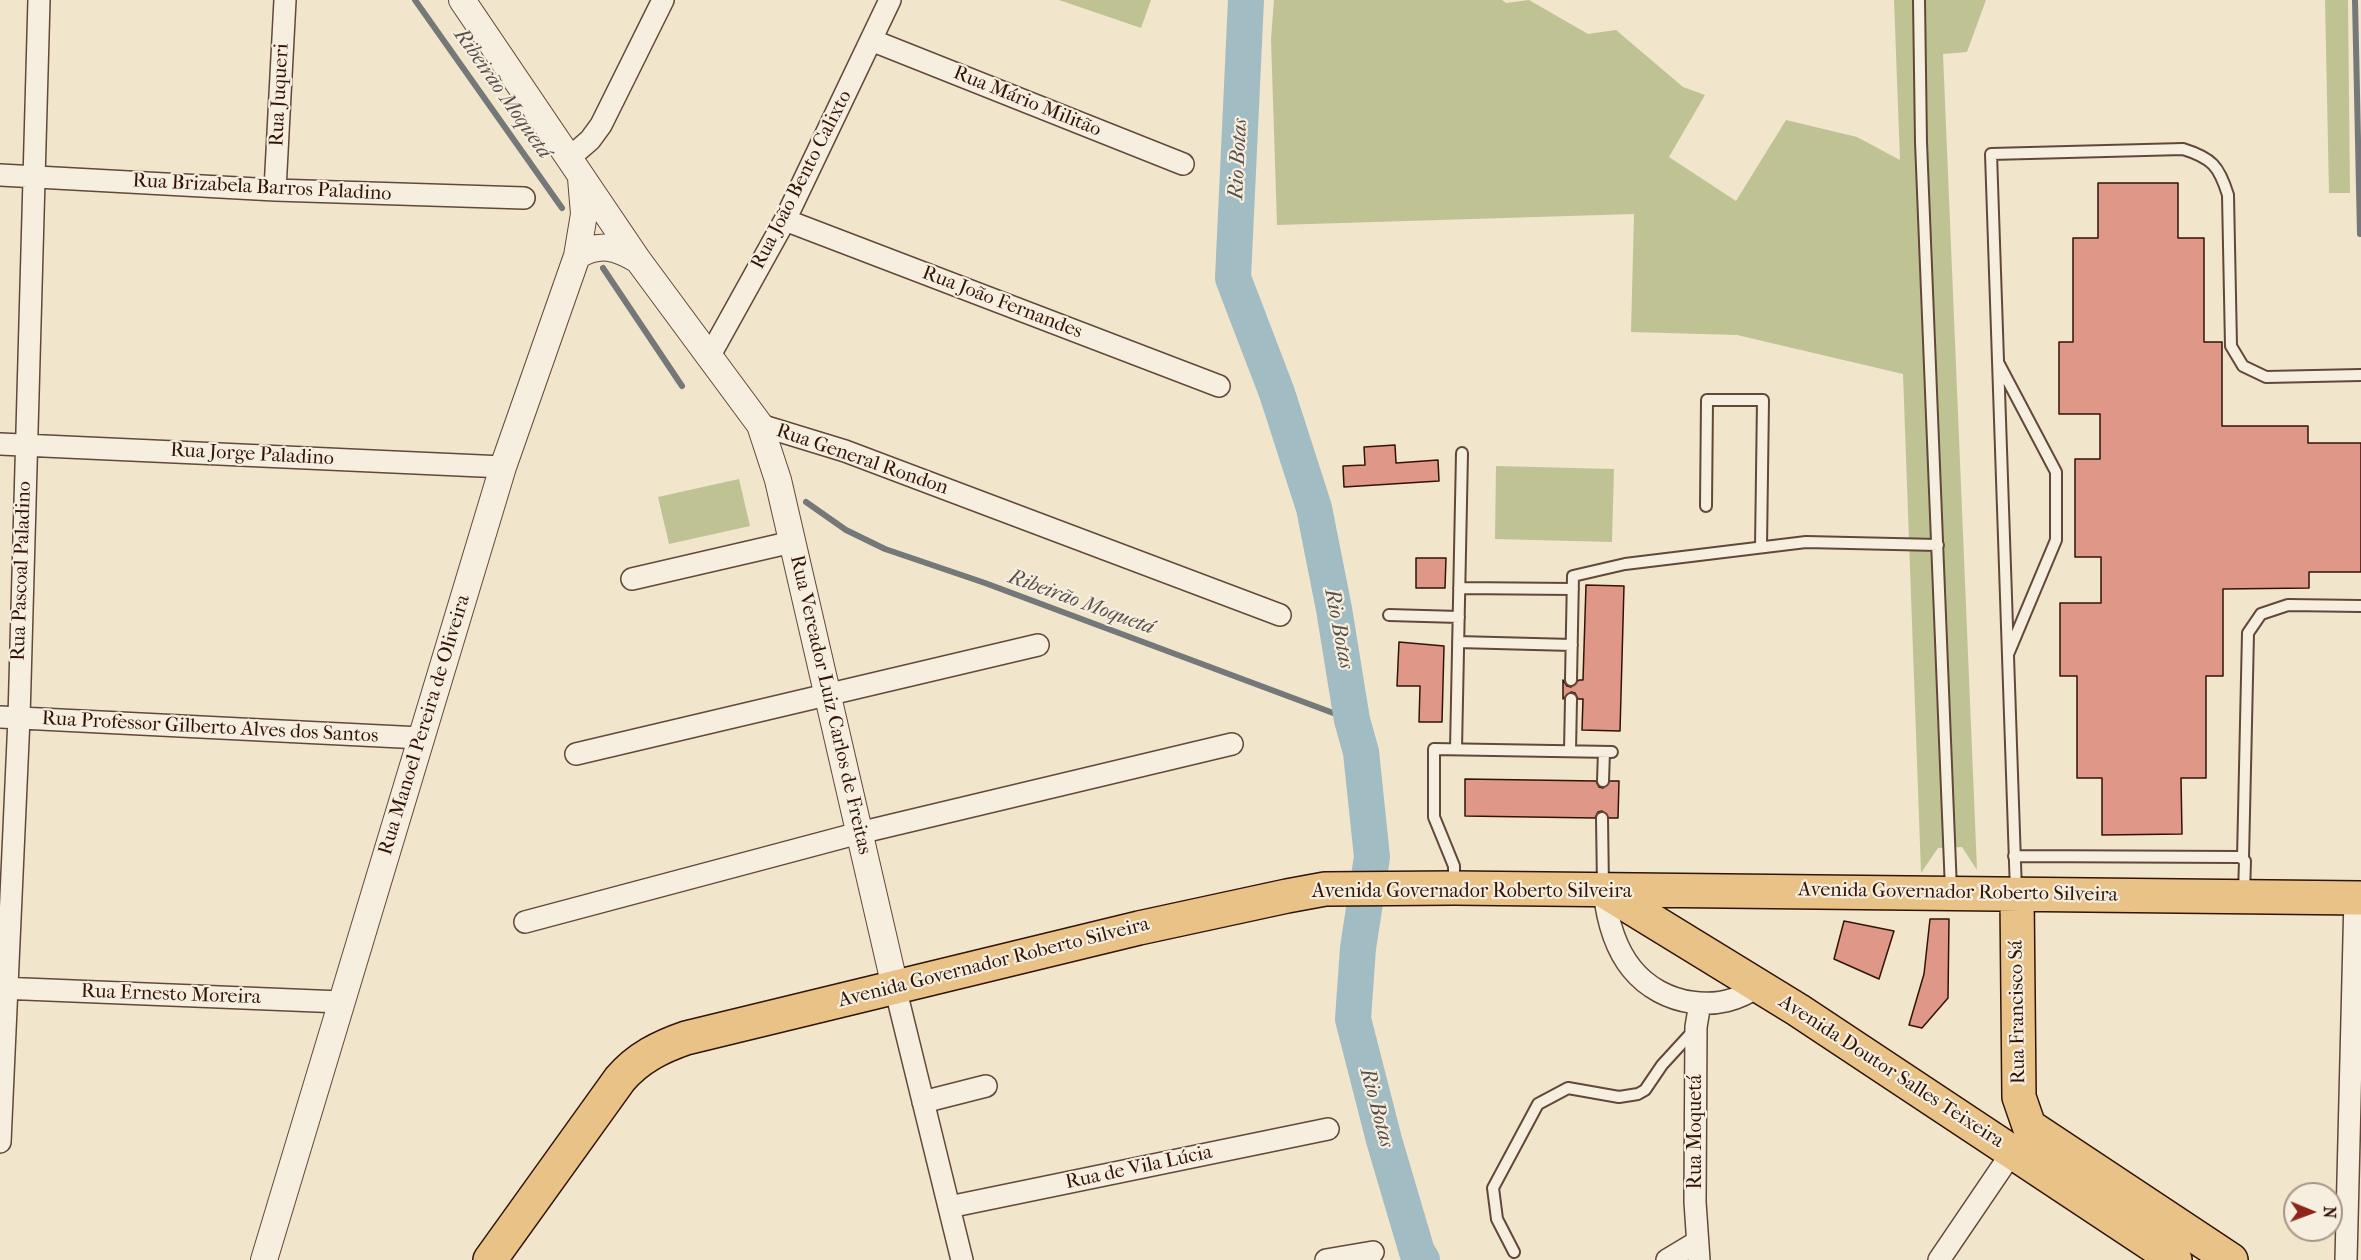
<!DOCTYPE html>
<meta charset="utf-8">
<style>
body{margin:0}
#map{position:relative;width:2361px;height:1260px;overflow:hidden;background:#f1e5cc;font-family:"IM FELL French Canon",serif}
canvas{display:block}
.north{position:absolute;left:2283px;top:1182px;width:60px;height:60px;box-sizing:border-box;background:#f6eede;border:2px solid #a89688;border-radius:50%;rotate:91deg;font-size:16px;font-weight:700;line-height:24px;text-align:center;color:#321308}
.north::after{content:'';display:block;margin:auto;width:21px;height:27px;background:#8f2418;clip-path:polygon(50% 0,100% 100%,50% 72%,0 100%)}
</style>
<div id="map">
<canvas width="2361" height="1260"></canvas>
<div class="north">N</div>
</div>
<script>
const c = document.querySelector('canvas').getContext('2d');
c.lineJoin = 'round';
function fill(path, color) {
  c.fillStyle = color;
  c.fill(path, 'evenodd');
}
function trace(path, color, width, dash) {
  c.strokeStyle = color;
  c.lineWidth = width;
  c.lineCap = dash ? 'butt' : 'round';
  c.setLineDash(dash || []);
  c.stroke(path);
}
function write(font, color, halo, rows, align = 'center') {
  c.font = font + ' "IM FELL French Canon",serif';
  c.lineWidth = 4.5;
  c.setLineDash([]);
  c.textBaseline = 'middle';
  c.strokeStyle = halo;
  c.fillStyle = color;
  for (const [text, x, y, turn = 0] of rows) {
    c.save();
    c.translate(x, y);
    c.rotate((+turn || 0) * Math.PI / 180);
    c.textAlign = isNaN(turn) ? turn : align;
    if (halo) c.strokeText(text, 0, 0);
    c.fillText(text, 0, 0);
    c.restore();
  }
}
fill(new Path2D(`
 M 1059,0 L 1151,0 L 1141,28 Z
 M 1274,0 L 1502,0 L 1506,3 L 1529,0 L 1588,34 L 1616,30 L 1683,87 L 1705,95 L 1669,157 L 1736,201 L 1786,120 L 1857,137 L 1900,160 L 1894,0 L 1986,0 L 1967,52 L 1943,54 L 1977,870 L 1962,847 L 1938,848 L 1921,873 L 1903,374 L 1737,335 L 1631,332 L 1634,214 L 1277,225 L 1271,39 Z
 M 2325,0 L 2348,0 L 2350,193 L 2329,193 Z
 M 1496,466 L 1614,469 L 1612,542 L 1495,539 Z
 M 739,479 L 750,526 L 669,544 L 658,497 Z`), '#bfc394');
trace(new Path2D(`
 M 415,0 L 562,208
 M 2355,0 L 2360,234
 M 603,268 L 682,386
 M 806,502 L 846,530 L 885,549 L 985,583 L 1352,720`), '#757878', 6);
trace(new Path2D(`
 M 1246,0 L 1233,278 L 1277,393 L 1314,508 L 1334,609 L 1352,720 L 1361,752 L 1372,857 L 1358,948 L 1353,1019 L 1384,1140 L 1417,1252 L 1422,1260`), '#a1bcc2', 36);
const building = new Path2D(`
 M 2098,183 L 2178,183 L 2178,238 L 2204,238 L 2204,342 L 2222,342 L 2222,426 L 2308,426 L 2308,443 L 2361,443 L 2361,572 L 2309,572 L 2309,588 L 2223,589 L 2223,676 L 2206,676 L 2206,778 L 2181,778 L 2182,834 L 2102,835 L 2102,778 L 2077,778 L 2077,676 L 2060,676 L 2060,603 L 2101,603 L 2101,557 L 2075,557 L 2075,459 L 2100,459 L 2100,414 L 2059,414 L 2059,342 L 2073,342 L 2073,238 L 2098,238 Z
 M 1395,445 L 1396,463 L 1438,460 L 1439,481 L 1344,487 L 1343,466 L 1365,465 L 1364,447 Z
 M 1416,558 L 1446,558 L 1445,588 L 1416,588 Z
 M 1586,585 L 1624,586 L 1620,731 L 1582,730 L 1583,699 L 1578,699 L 1575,693 L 1571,692 L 1563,699 L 1563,680 L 1567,686 L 1571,687 L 1579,680 L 1583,680 Z
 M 1399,642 L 1444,646 L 1442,722 L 1419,722 L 1420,686 L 1397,686 Z
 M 1465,779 L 1596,781 L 1599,787 L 1603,788 L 1610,781 L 1619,781 L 1618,818 L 1609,818 L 1602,811 L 1598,812 L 1595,818 L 1465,816 Z
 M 1930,919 L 1949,919 L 1948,998 L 1922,1028 L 1909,1025 L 1924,974 Z
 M 1844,921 L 1894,931 L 1879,979 L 1834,959 Z`);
fill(building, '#df9788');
trace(building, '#321308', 1.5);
const service = new Path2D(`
 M 1919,0 L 1921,142 L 1951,890
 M 1999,364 L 2056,472 L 2056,540 L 2009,652
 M 1706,506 L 1707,400 L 1763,400 L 1761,547
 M 1459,588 L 1573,589
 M 1389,615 L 1459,617
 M 1458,642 L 1572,645
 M 1571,680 L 1573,576 L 1625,564 L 1806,542 L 1938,545
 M 1456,749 L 1462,453
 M 1570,751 L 1571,699
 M 1603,781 L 1604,752
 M 1602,818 L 1603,886
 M 2014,856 L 2240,857 L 2245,861 L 2244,893
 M 2243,858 L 2248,633 L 2261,614 L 2288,605 L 2361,606
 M 1454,884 L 1454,866 L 1434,817 L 1434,749 L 1612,752
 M 2016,892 L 1991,154 L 2183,149 C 2212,158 2219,166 2228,195 L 2231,346 L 2243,366 L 2266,377 L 2361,375
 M 1514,1252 L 1497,1219 L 1493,1188 L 1538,1104 L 1568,1088 L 1619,1097 L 1638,1094 L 1645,1090 L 1662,1065 L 1694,1030`);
const minor = new Path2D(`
 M 871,40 L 1183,164
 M 568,159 L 590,140 L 601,125 L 663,0
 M 0,175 L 275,190 L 524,198
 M 275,190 L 285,0
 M 785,220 L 1219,386
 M 709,357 L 785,220 L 890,0
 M 760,425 L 845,451 L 1280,615
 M 0,444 L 503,467
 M 632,579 L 792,542
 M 0,717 L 421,738
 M 576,754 L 1038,645
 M 1604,891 C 1607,918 1614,947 1632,969 C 1662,1006 1720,1015 1758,986
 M 525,922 L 859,833 L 1232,744
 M 895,987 L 962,1260
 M 0,988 L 341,1002
 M 923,1102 L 986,1086
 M 0,1142 L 19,718 L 39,0
 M 949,1207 L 1328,1129
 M 1326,1260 L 1373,1252
 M 1667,1260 L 1697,1242
 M 1699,1260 L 1695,1202 L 1696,1027 L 1700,1003
 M 1939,1260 L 2013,1151
 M 2346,1260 L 2355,898`);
const tertiary = new Path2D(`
 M 462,0 L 638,260 L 760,425 L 778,480 L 895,987
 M 577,256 C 600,242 616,247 638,260
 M 264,1260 L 503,467 L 577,256 L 584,214 L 581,178`);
const primary = new Path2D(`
 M 1604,891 L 1798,1010 L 2175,1260
 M 2017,895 L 2019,1097 L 2029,1126
 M 2029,1126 L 2231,1260
 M 490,1260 L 620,1079 C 638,1058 660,1047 686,1038 L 1139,928 L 1287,896 L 1325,889 L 1454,888 L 2361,898`);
trace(service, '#624839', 14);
trace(minor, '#624839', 24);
trace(tertiary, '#624839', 28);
trace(primary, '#321308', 36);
trace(service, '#f6eede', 10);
trace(minor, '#f6eede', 21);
trace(tertiary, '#f6eede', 26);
trace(primary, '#e8c286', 33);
write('20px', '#321308', '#f6eede', [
 ["Rua Juqueri",280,95,-87],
 ["Rua Mário Militão",1027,102,22],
 ["Rua João Bento Calixto",802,180,-63],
 ["Rua Brizabela Barros Paladino",262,188,3],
 ["Rua João Fernandes",1002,303,21],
 ["Rua Jorge Paladino",252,455,3],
 ["Rua General Rondon",862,460,19],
 ["Rua Pascoal Paladino",22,571,-88],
 ["Rua Vereador Luiz Carlos de Freitas",830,705,77],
 ["Rua Manoel Pereira de Oliveira",425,725,-73],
 ["Rua Professor Gilberto Alves dos Santos",210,728,3],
 ["Avenida Governador Roberto Silveira",1472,892],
 ["Avenida Governador Roberto Silveira",1958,893,1],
 ["Avenida Governador Roberto Silveira",994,963,-14],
 ["Rua Ernesto Moreira",171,995,2],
 ["Rua Francisco Sá",2018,1012,-91],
 ["Avenida Doutor Salles Teixeira",1891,1072,33],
 ["Rua Moquetá",1696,1132,-90],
 ["Rua de Vila Lúcia",1139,1168,-12]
]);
write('italic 21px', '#594e49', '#f6eede', [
 ["Ribeirão Moquetá",502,94,55],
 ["Rio Botas",1239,159,-87],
 ["Ribeirão Moquetá",1081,603,20],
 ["Rio Botas",1338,629,79],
 ["Rio Botas",1376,1108,75]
]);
</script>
